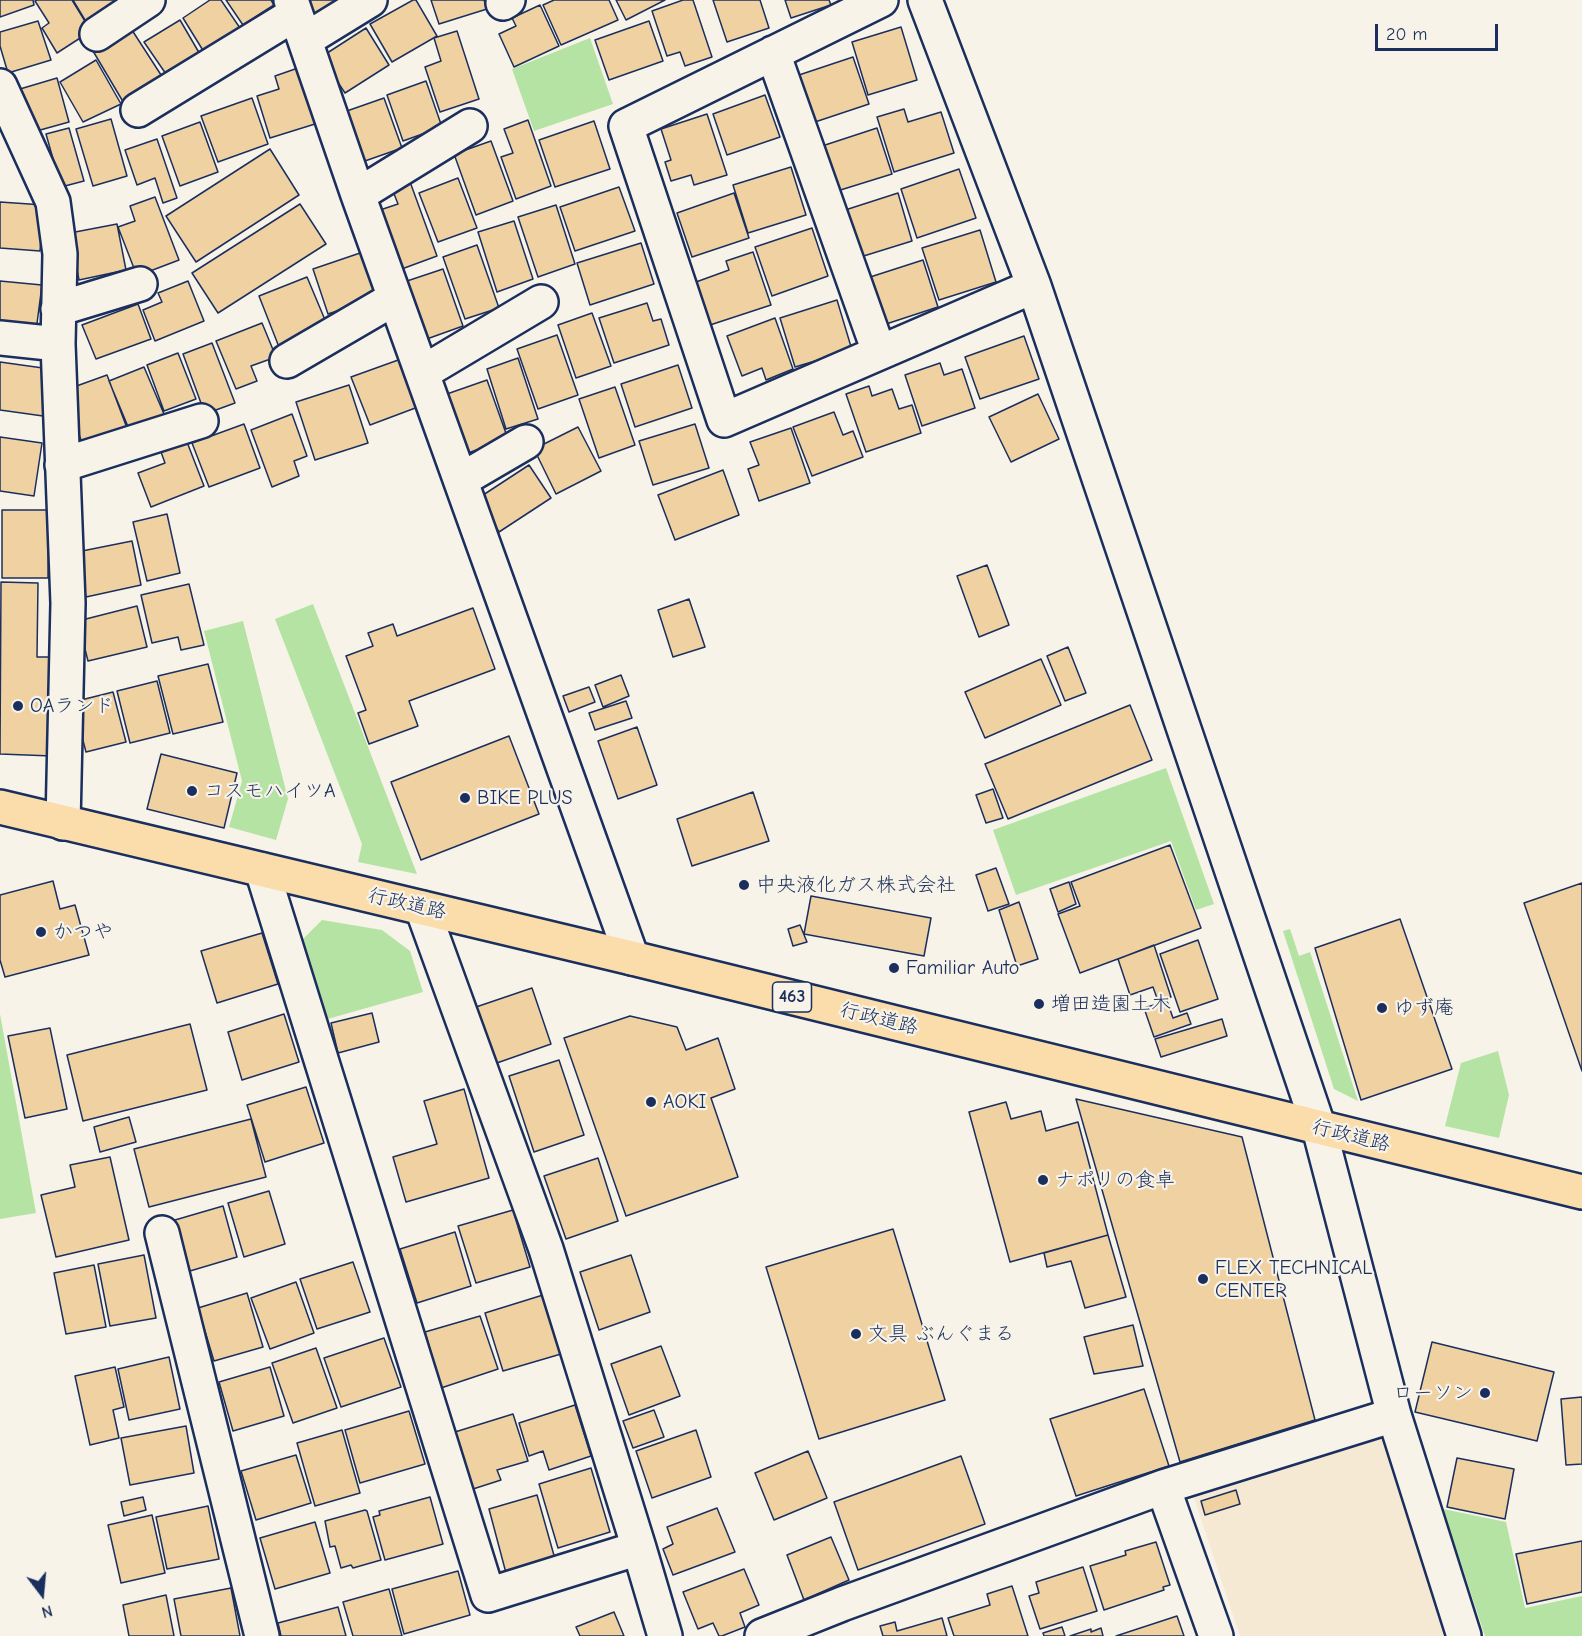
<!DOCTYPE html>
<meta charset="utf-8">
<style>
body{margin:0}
#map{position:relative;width:1582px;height:1636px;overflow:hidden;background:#f7f3e8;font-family:"Comic Neue",sans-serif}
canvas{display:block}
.north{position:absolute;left:12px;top:1564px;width:60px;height:60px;-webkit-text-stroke:4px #f7f3e8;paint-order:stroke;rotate:164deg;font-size:16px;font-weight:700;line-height:24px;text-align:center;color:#1b2f5e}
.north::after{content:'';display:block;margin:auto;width:21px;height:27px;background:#1b2f5e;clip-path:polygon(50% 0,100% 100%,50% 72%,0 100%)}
.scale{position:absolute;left:1375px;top:24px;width:123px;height:27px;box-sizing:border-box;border:3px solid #1b2f5e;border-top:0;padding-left:8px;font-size:18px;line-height:21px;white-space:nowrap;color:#1b2f5e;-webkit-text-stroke:4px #f7f3e8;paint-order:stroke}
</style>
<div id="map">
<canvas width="1582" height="1636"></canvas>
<div class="north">N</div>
<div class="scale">20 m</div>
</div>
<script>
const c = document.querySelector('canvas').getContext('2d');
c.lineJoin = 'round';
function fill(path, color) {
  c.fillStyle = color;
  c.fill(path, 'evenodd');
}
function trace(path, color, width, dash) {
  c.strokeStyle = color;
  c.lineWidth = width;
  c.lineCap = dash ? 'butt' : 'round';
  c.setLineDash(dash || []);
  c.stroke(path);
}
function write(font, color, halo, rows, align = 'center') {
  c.font = font + ' "Comic Neue","Klee One",sans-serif';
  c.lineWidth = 4.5;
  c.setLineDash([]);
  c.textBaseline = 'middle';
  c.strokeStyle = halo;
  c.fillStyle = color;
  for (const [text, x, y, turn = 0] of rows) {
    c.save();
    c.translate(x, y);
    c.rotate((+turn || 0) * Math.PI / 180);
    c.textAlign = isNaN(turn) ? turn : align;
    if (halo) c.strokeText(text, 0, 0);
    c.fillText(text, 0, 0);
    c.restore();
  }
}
fill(new Path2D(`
 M 1382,1438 L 1450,1636 L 1240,1636 L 1194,1498 Z`), '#f5e9d3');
fill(new Path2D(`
 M 590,38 L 613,104 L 534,131 L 512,69 Z
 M 313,604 L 417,874 L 358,862 L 362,844 L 275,619 Z
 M 243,621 L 288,799 L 276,840 L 229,827 L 242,781 L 204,631 Z
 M 1166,768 L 1214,904 L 1196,910 L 1171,841 L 1016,895 L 993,830 Z
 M 322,920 L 382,930 L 410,951 L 423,992 L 324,1020 L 302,940 Z
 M 1290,929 L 1299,956 L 1310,952 L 1358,1101 L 1334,1089 L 1283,931 Z
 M 0,1014 L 36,1213 L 0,1219 Z
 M 1498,1051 L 1509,1095 L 1499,1138 L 1445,1126 L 1461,1063 Z
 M 1443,1509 L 1506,1522 L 1525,1608 L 1582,1596 L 1582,1636 L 1485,1636 Z`), '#b4e3a3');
const building = new Path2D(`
 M 0,0 L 33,0 L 34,5 L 0,17 Z
 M 37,0 L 72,0 L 91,31 L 57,53 L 42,28 L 49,23 L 35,1 Z
 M 73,0 L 128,0 L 88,25 Z
 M 210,0 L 221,0 L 242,31 L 204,52 L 183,18 Z
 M 226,0 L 271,0 L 274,5 L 243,25 Z
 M 304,0 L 348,0 L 317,20 Z
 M 413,0 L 416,0 L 437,36 L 392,62 L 370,24 Z
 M 431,0 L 484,0 L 487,9 L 439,24 Z
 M 554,0 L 609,0 L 618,20 L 561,45 L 543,5 Z
 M 616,0 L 665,0 L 626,20 Z
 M 683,0 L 693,0 L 712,57 L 685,66 L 680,52 L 667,56 L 652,11 Z
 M 713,0 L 760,0 L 769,28 L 727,42 Z
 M 785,0 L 829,0 L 831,5 L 791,18 Z
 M 540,5 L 559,46 L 514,67 L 499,34 L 516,26 L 512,18 Z
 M 180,20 L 201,56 L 166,74 L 144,42 Z
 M 38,21 L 51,60 L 8,73 L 0,46 L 0,32 Z
 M 649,21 L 663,61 L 609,80 L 595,40 Z
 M 130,27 L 163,78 L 125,105 L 93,51 Z
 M 901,27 L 917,80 L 868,95 L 852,42 Z
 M 366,28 L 389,65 L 345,93 L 321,57 Z
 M 457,31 L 479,99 L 440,112 L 425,67 L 441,61 L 434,38 Z
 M 853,57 L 869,104 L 809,124 L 793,77 Z
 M 96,60 L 121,104 L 83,122 L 60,82 Z
 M 298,68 L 315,124 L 270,138 L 257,96 L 279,89 L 275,76 Z
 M 57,78 L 69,122 L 33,132 L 20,89 Z
 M 426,81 L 442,127 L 403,141 L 387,95 Z
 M 765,95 L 780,137 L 727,155 L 713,114 Z
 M 252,98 L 268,144 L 218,162 L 201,116 Z
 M 384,98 L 402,148 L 362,162 L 344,112 Z
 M 904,109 L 908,122 L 941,112 L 954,153 L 894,172 L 877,117 Z
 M 707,114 L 727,175 L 694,185 L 691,175 L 671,181 L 665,162 L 671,160 L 661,129 Z
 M 111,119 L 127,176 L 93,186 L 76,129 Z
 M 528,120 L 551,186 L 516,199 L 501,157 L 513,153 L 504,129 Z
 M 594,121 L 610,169 L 555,187 L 539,140 Z
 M 200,122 L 218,172 L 180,186 L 162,136 Z
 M 69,128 L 84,181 L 61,187 L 46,134 Z
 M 877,128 L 892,174 L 834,192 L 819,147 Z
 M 157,139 L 177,198 L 163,203 L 155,178 L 137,185 L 125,150 Z
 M 491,141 L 513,201 L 476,215 L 454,154 Z
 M 270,149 L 299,195 L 196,262 L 166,216 Z
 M 791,167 L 806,215 L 748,233 L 733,185 Z
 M 959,169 L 976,218 L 917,238 L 901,189 Z
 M 458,178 L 477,228 L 438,242 L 419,193 Z
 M 409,179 L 437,256 L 399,270 L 377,211 L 398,204 L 391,186 Z
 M 619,187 L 635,231 L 575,251 L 560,207 Z
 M 734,193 L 749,238 L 692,257 L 677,213 Z
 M 898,193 L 912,241 L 854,259 L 839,212 Z
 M 155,197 L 179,260 L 137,276 L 118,227 L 135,221 L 130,206 Z
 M 0,202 L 44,205 L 40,251 L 0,248 Z
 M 300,204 L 326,244 L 218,313 L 192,273 Z
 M 556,205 L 575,264 L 538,277 L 518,217 Z
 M 514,221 L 533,279 L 497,292 L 478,232 Z
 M 117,224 L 126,270 L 79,280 L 70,233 Z
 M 812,228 L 828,276 L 772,296 L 755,247 Z
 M 980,230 L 996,282 L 939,300 L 922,248 Z
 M 641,243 L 654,284 L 590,305 L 577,263 Z
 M 477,245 L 499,308 L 465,319 L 443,257 Z
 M 363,252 L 378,297 L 328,314 L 313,269 Z
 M 753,252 L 771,305 L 710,325 L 696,282 L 729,270 L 726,261 Z
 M 923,260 L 938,307 L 880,326 L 864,279 Z
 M 443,269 L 463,326 L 424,340 L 404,282 Z
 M 307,277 L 328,327 L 279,347 L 259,296 Z
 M 0,281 L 42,285 L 36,331 L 0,326 Z
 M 188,281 L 204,321 L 155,341 L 143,310 L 162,302 L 158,293 Z
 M 837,300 L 852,350 L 795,367 L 780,318 Z
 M 647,303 L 653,321 L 661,319 L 669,345 L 614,363 L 599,318 Z
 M 138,304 L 151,339 L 96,359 L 82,325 Z
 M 592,313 L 611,366 L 576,378 L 558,325 Z
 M 775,318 L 793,369 L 766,380 L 762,368 L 742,376 L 727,336 Z
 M 262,323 L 276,357 L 251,366 L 257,381 L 236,389 L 216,341 Z
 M 557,335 L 578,395 L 538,409 L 517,349 Z
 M 1024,336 L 1039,379 L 980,399 L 965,357 Z
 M 212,343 L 235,403 L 205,414 L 183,354 Z
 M 178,353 L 196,399 L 164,411 L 147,365 Z
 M 518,358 L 538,419 L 506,429 L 487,369 Z
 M 401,359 L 418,407 L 370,425 L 351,377 Z
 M 0,362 L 50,369 L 43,416 L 0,410 Z
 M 940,363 L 944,375 L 962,369 L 975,408 L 922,426 L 905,375 Z
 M 678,365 L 692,408 L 635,427 L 621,384 Z
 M 144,367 L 164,414 L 129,429 L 109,381 Z
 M 107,375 L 130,436 L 86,453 L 73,419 L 71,388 Z
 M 487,380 L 508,439 L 465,454 L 444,395 Z
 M 349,385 L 368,443 L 315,460 L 296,402 Z
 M 869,386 L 872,396 L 892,389 L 899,409 L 912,405 L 921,433 L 866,452 L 846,394 Z
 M 615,387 L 635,445 L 599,458 L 579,399 Z
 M 1038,394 L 1059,439 L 1011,462 L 989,417 Z
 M 834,412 L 843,435 L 853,431 L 863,457 L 812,476 L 793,427 Z
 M 292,414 L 307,456 L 294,461 L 299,476 L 272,487 L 251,430 Z
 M 244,424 L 260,468 L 209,487 L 192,443 Z
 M 695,424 L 709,468 L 653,485 L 639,441 Z
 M 578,427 L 601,471 L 556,494 L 534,449 Z
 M 791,428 L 810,483 L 759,501 L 748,469 L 759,465 L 750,442 Z
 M 0,437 L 42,443 L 34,496 L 0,491 Z
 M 187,442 L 204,486 L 151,507 L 138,473 L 165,463 L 161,452 Z
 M 529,465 L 551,498 L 499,532 L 477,499 Z
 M 723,470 L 739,515 L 675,540 L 658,495 Z
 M 2,510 L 49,510 L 48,578 L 2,578 Z
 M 167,514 L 180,573 L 147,581 L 133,522 Z
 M 132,541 L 141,585 L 86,597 L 77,552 Z
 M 987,565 L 1009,625 L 979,637 L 957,576 Z
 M 1,582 L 38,583 L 37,657 L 55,657 L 52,756 L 0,754 Z
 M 189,584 L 204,645 L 181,650 L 178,637 L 152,643 L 141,595 Z
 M 689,599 L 705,647 L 673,657 L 658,610 Z
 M 137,606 L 147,647 L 88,661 L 78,621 Z
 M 473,608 L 495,669 L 409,701 L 418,726 L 369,744 L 358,713 L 366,710 L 346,656 L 373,646 L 368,633 L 393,624 L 397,636 Z
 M 1068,647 L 1086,693 L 1065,701 L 1047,656 Z
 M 1041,659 L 1061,705 L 985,738 L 965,692 Z
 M 208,664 L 223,722 L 173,734 L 158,676 Z
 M 621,675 L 629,696 L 603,707 L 595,685 Z
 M 157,681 L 170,733 L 130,743 L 117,691 Z
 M 589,687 L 595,702 L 569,712 L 563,696 Z
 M 113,692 L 126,742 L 86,752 L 73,702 Z
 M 626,701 L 632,718 L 595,730 L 589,713 Z
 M 1130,705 L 1152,760 L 1008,819 L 985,764 Z
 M 637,727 L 657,785 L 618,799 L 598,741 Z
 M 509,736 L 539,814 L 421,860 L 391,782 Z
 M 161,754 L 237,773 L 224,828 L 147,809 Z
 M 993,789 L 1003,818 L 986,823 L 976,795 Z
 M 753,792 L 769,841 L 692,866 L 677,819 Z
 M 1170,845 L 1201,928 L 1080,973 L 1058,914 L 1080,906 L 1071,882 Z
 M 996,868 L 1009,904 L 988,911 L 976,875 Z
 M 53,881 L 60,909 L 75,905 L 89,955 L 5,977 L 0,960 L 0,895 Z
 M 1069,882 L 1076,904 L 1058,912 L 1050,889 Z
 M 1582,883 L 1582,1071 L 1524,903 Z
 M 811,896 L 931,918 L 924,956 L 804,934 Z
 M 1019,902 L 1038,959 L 1017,966 L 999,910 Z
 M 1400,919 L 1452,1069 L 1361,1100 L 1315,948 Z
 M 800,925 L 807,942 L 793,946 L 788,929 Z
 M 262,933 L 278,984 L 217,1003 L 201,951 Z
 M 1198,940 L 1218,999 L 1180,1012 L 1160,954 Z
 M 1154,945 L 1171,997 L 1158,1001 L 1153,987 L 1130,995 L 1118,959 Z
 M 532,988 L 551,1044 L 494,1064 L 476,1007 Z
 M 1167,1001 L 1173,1018 L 1187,1013 L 1191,1024 L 1154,1037 L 1144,1008 Z
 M 372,1013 L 379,1042 L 338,1053 L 331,1023 Z
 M 284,1014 L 299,1062 L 242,1080 L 228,1032 Z
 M 630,1016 L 677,1027 L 686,1050 L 718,1038 L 735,1089 L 711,1098 L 738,1177 L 626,1216 L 564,1038 Z
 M 1222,1019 L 1227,1036 L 1161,1057 L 1155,1039 Z
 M 190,1024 L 207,1090 L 83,1121 L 67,1055 Z
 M 50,1028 L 67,1109 L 25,1118 L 8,1036 Z
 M 559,1060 L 584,1135 L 534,1152 L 509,1076 Z
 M 306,1087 L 324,1143 L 265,1162 L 247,1105 Z
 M 464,1089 L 489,1178 L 406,1202 L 393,1157 L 437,1144 L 424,1101 Z
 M 1076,1099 L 1242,1137 L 1315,1420 L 1180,1462 Z
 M 1006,1102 L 1011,1119 L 1041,1111 L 1046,1131 L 1078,1122 L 1108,1235 L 1010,1262 L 969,1112 Z
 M 129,1117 L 136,1142 L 100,1152 L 94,1127 Z
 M 251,1119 L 266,1177 L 149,1207 L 134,1149 Z
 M 110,1157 L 129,1240 L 56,1257 L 41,1195 L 75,1187 L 70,1165 Z
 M 598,1158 L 618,1221 L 566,1239 L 544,1176 Z
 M 269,1191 L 285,1244 L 244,1257 L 228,1203 Z
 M 223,1206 L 237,1257 L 190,1271 L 175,1220 Z
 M 513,1210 L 530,1267 L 476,1283 L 458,1226 Z
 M 893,1229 L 945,1400 L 819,1439 L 766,1267 Z
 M 455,1232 L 471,1286 L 417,1303 L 400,1249 Z
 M 1108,1235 L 1126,1297 L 1085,1308 L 1071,1261 L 1047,1267 L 1044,1253 Z
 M 144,1255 L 156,1318 L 110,1326 L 98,1264 Z
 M 631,1255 L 650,1312 L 599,1330 L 580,1272 Z
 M 353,1262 L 370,1312 L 317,1329 L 300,1279 Z
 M 94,1265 L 106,1327 L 66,1334 L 54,1273 Z
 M 296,1282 L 314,1333 L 270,1349 L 251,1298 Z
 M 247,1293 L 263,1347 L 214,1361 L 198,1308 Z
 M 543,1295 L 561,1354 L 503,1371 L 485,1313 Z
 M 480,1316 L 498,1369 L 441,1388 L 425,1332 Z
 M 1133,1325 L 1143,1366 L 1094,1374 L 1084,1337 Z
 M 384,1338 L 401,1387 L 341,1407 L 324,1358 Z
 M 1432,1342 L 1554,1372 L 1537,1441 L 1415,1412 Z
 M 661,1346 L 680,1396 L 629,1415 L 611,1364 Z
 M 316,1348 L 337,1408 L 293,1423 L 272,1363 Z
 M 169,1357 L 180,1409 L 129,1420 L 118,1369 Z
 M 115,1367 L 124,1407 L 113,1410 L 119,1438 L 90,1445 L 75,1376 Z
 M 270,1367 L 284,1416 L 233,1431 L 219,1382 Z
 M 1144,1389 L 1169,1466 L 1076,1496 L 1050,1419 Z
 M 1582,1397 L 1582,1464 L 1566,1465 L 1561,1399 Z
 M 575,1405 L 591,1456 L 549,1470 L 543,1451 L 529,1456 L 519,1423 Z
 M 654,1410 L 664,1437 L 633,1448 L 623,1421 Z
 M 409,1411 L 425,1464 L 360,1483 L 345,1430 Z
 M 513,1414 L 528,1461 L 497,1470 L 501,1480 L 473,1489 L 455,1432 Z
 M 186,1426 L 194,1473 L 130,1485 L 121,1438 Z
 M 342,1430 L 360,1493 L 315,1506 L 297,1443 Z
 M 696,1430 L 711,1477 L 652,1498 L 636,1451 Z
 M 808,1451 L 827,1498 L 774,1520 L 755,1473 Z
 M 296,1455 L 311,1503 L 256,1520 L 241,1471 Z
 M 961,1456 L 985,1524 L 858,1570 L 834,1502 Z
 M 1457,1458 L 1514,1469 L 1505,1519 L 1447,1507 Z
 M 591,1468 L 610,1532 L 558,1548 L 539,1484 Z
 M 1236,1490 L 1240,1504 L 1205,1515 L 1201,1501 Z
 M 537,1495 L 555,1559 L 506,1573 L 489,1509 Z
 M 143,1497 L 146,1510 L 124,1516 L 121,1502 Z
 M 430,1497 L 443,1544 L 385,1560 L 373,1517 L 380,1515 L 379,1511 Z
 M 208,1506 L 219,1559 L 167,1569 L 156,1517 Z
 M 717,1508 L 735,1552 L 673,1575 L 663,1549 L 673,1544 L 667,1527 Z
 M 365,1510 L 367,1511 L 381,1560 L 353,1568 L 351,1565 L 341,1568 L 335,1546 L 330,1547 L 325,1521 Z
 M 152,1515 L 165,1573 L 121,1583 L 108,1525 Z
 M 315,1522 L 330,1573 L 275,1589 L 260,1538 Z
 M 831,1537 L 849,1580 L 804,1600 L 787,1555 Z
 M 1582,1541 L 1582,1592 L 1527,1604 L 1516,1554 Z
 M 1156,1542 L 1170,1585 L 1163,1587 L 1164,1590 L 1104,1610 L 1090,1566 L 1126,1555 L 1125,1551 Z
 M 1083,1567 L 1097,1611 L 1040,1629 L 1029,1596 L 1039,1593 L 1036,1582 Z
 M 744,1569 L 759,1605 L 740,1613 L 745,1627 L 722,1636 L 719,1636 L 713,1623 L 698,1629 L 683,1592 Z
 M 458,1571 L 470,1615 L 404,1634 L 392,1589 Z
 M 1012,1586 L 1028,1636 L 954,1636 L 948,1618 L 990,1605 L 987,1594 Z
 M 231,1588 L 240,1636 L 181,1636 L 174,1599 Z
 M 389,1589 L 402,1636 L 353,1636 L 343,1602 Z
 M 166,1595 L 174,1636 L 129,1636 L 123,1605 Z
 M 338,1607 L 346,1636 L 281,1636 L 278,1623 Z
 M 614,1612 L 624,1636 L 580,1636 L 576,1627 Z
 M 1177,1616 L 1184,1636 L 1116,1636 Z
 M 942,1618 L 947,1636 L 883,1636 L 880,1626 L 895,1622 L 897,1631 Z
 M 1062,1627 L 1065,1636 L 1044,1636 L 1043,1633 Z
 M 1101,1628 L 1103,1636 L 1070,1636 L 1091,1629 L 1091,1632 Z`);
fill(building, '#efd1a2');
trace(building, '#1b2f5e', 1.5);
const street = new Path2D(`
 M 291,0 L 358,195 L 632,958
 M 881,0 L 626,126 L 724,420 L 1034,286
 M 925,0 L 1034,286 L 1319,1128 L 1394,1415 L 1464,1636
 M 503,3 L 508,0
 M 97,34 L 148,0
 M 305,40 L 370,0
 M 773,53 L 879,352
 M 0,86 L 53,202 L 60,254 L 58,344 L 68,603 L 63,823
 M 138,110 L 295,14
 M 358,195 L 470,126
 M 58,309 L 140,284
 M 0,338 L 58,344
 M 287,361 L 395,298
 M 422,373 L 541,302
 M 62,465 L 201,421
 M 461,480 L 526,442
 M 262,870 L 488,1595 L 639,1548 L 546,1249 L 422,908
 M 162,1233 L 262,1636
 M 1163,1487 L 1216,1636
 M 639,1548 L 665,1636
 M 762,1636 L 842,1604 L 1163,1487 L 1394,1415`);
const highway = new Path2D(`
 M 0,807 L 632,958 L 1582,1192`);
trace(street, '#1b2f5e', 38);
trace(highway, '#1b2f5e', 38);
trace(street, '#f7f3e8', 33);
trace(highway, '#faddab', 33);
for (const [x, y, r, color] of [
 [18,706,6,"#1b2f5e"],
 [192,791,6,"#1b2f5e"],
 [465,798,6,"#1b2f5e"],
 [744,885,6,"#1b2f5e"],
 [41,932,6,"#1b2f5e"],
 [894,968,6,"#1b2f5e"],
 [1039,1004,6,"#1b2f5e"],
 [1382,1008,6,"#1b2f5e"],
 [651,1102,6,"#1b2f5e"],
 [1043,1180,6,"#1b2f5e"],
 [1203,1279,6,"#1b2f5e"],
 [856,1334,6,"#1b2f5e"],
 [1485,1393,6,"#1b2f5e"]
]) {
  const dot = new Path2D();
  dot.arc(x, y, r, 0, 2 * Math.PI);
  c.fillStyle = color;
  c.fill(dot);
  trace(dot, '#f7f3e8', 2);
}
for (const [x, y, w] of [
 [792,997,39]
]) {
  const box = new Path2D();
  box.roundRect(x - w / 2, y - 15, w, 30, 4.5);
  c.fillStyle = '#f7f3e8';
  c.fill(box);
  trace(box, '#1b2f5e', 1.5);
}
write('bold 18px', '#1b2f5e', null, [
 ["463",792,997]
]);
write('20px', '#1b2f5e', '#f7f3e8', [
 ["OAランド",30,706],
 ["コスモハイツA",204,791],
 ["BIKE PLUS",477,798],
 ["中央液化ガス株式会社",756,885],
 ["かつや",53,932],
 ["Familiar Auto",906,968],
 ["増田造園土木",1051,1004],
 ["ゆず庵",1394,1008],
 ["AOKI",663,1102],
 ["ナポリの食卓",1055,1180],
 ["FLEX TECHNICAL",1215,1268],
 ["CENTER",1215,1291],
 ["文具 ぶんぐまる",868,1334],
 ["ローソン",1473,1393,"right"]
], 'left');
write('20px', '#1b2f5e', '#f7f3e8', [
 ["行政道路",407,904,13],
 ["行政道路",879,1019,14],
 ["行政道路",1351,1136,14]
]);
</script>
